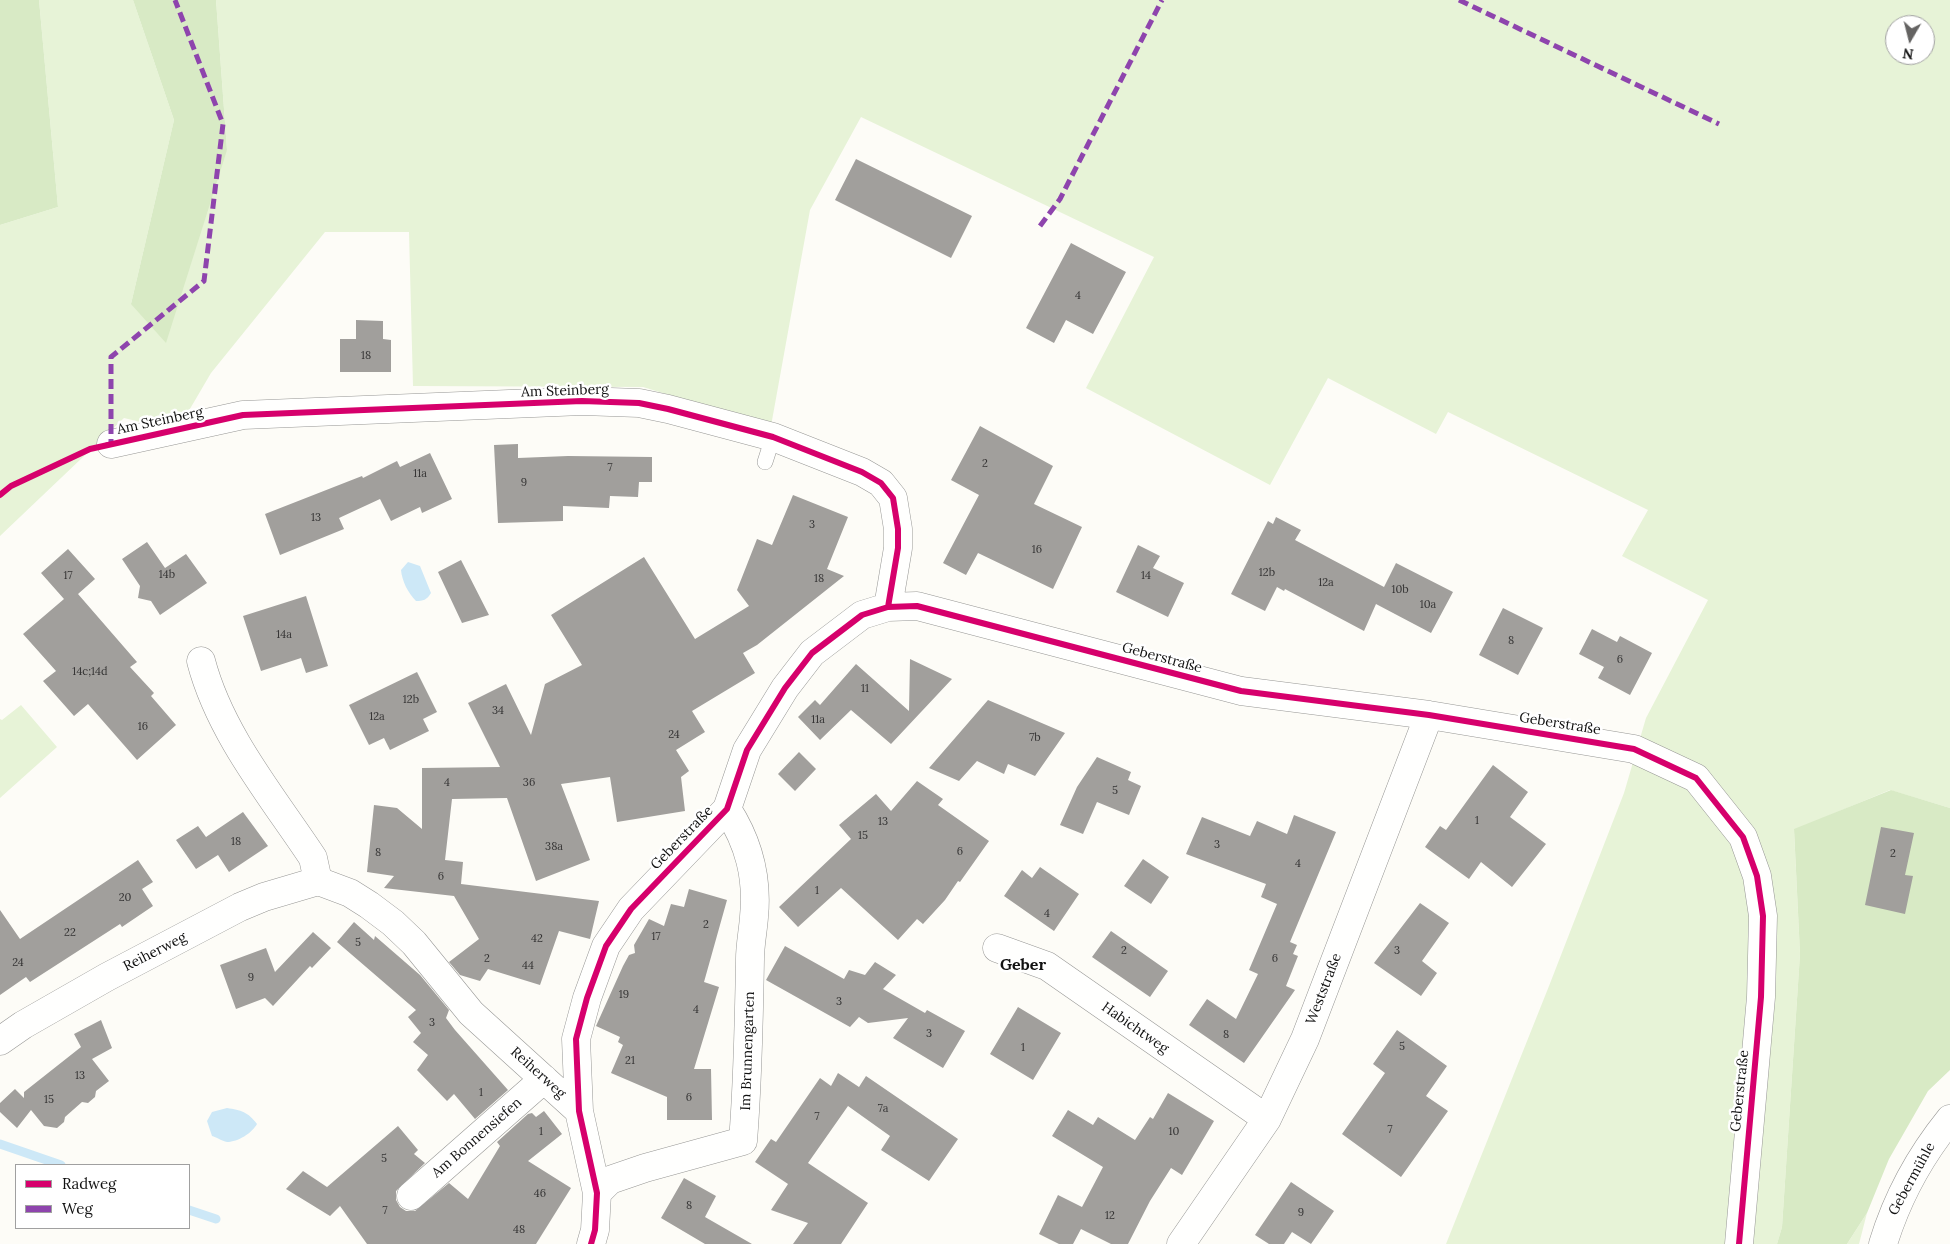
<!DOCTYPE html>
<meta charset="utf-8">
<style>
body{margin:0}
#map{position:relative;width:1950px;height:1244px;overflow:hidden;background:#fdfcf7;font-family:Lora,serif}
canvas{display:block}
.legend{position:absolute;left:15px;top:1164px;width:175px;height:65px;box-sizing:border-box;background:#fff;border:1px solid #a0a0a0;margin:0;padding:6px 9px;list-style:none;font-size:15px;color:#111}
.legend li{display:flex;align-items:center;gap:10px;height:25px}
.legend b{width:25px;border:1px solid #a0a0a0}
.north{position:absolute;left:1885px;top:15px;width:50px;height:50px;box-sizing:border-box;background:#fff;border:1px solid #a0a0a0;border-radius:50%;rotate:188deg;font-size:14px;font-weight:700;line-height:20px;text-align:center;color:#111}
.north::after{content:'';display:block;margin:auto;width:18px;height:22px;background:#646362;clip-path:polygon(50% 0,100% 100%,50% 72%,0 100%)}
</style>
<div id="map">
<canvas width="1950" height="1244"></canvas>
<ul class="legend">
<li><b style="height:6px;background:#d6006c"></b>Radweg</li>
<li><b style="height:6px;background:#8e44ad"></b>Weg</li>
</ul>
<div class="north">N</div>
</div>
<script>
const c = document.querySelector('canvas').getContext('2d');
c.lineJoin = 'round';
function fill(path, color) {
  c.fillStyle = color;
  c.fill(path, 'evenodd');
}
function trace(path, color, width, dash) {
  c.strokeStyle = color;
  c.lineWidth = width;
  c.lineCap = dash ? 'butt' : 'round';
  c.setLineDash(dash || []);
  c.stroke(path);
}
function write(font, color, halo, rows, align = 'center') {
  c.font = font + ' Lora,serif';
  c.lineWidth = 5;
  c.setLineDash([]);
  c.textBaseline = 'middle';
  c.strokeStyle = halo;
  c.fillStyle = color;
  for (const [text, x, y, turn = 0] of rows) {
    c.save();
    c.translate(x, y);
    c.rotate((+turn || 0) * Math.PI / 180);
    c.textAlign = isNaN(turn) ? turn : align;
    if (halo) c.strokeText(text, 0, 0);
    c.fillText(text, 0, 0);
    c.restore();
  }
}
fill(new Path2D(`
 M 39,0 L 133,0 L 174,120 L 131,304 L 227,150 L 216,0 L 1950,0 L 1950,808 L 1890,790 L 1794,830 L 1800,954 L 1782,1227 L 1777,1244 L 1446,1244 L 1549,986 L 1624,793 L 1646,718 L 1708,600 L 1622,556 L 1648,510 L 1448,412 L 1436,434 L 1328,378 L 1270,485 L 1086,388 L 1154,257 L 861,117 L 810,210 L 771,426 L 643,387 L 413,386 L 409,232 L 325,232 L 211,373 L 177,431 L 124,418 L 0,536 L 0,225 L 58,207 ZM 1895,25 L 1925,25 L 1925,55 L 1895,55 Z
 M 21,705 L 57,747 L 0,798 L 0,719 L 2,720 Z
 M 1867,1213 L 1859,1244 L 1847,1244 L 1849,1241 Z`), '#e7f3d7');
fill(new Path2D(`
 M 0,0 L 39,0 L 58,207 L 0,225 Z
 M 133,0 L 216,0 L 227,150 L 166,343 L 131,304 L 174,120 Z
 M 1891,790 L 1950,808 L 1950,1070 L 1928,1091 L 1889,1159 L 1867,1213 L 1847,1244 L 1777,1244 L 1782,1227 L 1800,954 L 1794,829 Z`), '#d8eac5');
fill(new Path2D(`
 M 408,562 L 420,566 L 431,593 C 427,600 423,601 416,601 C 408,593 402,581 401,570 Z
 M 227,1108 C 241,1110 248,1112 257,1124 C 252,1133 238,1142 227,1142 C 222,1141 216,1137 212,1136 L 207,1121 L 212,1112 Z`), '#cde8f7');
trace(new Path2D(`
 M 0,1144 L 61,1165
 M 189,1210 L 216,1219`), '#cde8f7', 9);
fill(new Path2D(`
 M 856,159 L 972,216 L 951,258 L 835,200 Z
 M 1071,243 L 1126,272 L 1093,334 L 1066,320 L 1054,343 L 1026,328 Z
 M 356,320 L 383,321 L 383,339 L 391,340 L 391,372 L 340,372 L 340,339 L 356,339 Z
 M 980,426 L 1053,466 L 1034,504 L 1082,527 L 1053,589 L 978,553 L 966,575 L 943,563 L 979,495 L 951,480 Z
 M 518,444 L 518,458 L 568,456 L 652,457 L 652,482 L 639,482 L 638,497 L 610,496 L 609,508 L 563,506 L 563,521 L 498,523 L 494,445 Z
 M 430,453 L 452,499 L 422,513 L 420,507 L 391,521 L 380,499 L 339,518 L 344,529 L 280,555 L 265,514 L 362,476 L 363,478 L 397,461 L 400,467 Z
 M 793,495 L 848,517 L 827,569 L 844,576 L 757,645 L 743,653 L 755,673 L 692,711 L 705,732 L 676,750 L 689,771 L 681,777 L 685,811 L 617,822 L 610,777 L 561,784 L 590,860 L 536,881 L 507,798 L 452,799 L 445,860 L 463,862 L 461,884 L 599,901 L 590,939 L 559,931 L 540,985 L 488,969 L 480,981 L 460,975 L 449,962 L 479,939 L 454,896 L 384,888 L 394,876 L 367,872 L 374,805 L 397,808 L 422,829 L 422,768 L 500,767 L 468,703 L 506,684 L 531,735 L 545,684 L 582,665 L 551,615 L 644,557 L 695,639 L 749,606 L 737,590 L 757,539 L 772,545 Z
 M 1276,517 L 1301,530 L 1295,540 L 1384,587 L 1396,563 L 1453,592 L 1431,633 L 1376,604 L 1364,631 L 1285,589 L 1284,591 L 1277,587 L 1265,611 L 1231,594 L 1268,521 L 1273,524 Z
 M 147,542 L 165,568 L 186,554 L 207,583 L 160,615 L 151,601 L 138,598 L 140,586 L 122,559 Z
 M 1138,545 L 1160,556 L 1153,568 L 1184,583 L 1168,617 L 1116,592 Z
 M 68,549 L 95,579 L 78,594 L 137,662 L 130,667 L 154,693 L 151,696 L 176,725 L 137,760 L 88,704 L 74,716 L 43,681 L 56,671 L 23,634 L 64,599 L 41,573 Z
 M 461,560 L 489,615 L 462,623 L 438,572 Z
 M 306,596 L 328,666 L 306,673 L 301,658 L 261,671 L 243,616 Z
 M 1503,608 L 1543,628 L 1518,675 L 1479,655 Z
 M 1592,629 L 1617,642 L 1620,636 L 1652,653 L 1630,695 L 1598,678 L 1604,667 L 1579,654 Z
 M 910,659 L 952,679 L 891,744 L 851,710 L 820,740 L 798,717 L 815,700 L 820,705 L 856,664 L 909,711 Z
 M 417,672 L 437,712 L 423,719 L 429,731 L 390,750 L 384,738 L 369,745 L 349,705 Z
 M 988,700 L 1065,733 L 1035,776 L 1008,764 L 1004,774 L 977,761 L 959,781 L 929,768 Z
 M 799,752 L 816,769 L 795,791 L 778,774 Z
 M 1097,757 L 1131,772 L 1128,780 L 1141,786 L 1129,815 L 1097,802 L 1083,834 L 1060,825 L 1077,787 Z
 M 1493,765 L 1528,792 L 1510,817 L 1546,844 L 1512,887 L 1481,862 L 1469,879 L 1425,847 L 1440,826 L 1446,830 Z
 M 917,781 L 943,799 L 938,805 L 989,841 L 960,882 L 958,881 L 945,900 L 923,924 L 917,919 L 898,940 L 841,888 L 798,927 L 779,907 L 851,839 L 839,825 L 876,794 L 891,811 Z
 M 243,812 L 268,846 L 229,872 L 218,855 L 196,869 L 176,840 L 198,826 L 206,837 Z
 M 1294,815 L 1336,832 L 1290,942 L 1297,945 L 1293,954 L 1298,956 L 1286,986 L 1295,990 L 1244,1063 L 1189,1025 L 1207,999 L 1236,1019 L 1258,974 L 1249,970 L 1277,904 L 1261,897 L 1266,884 L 1186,854 L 1202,817 L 1250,836 L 1257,821 L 1287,834 Z
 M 1881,827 L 1914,833 L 1905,875 L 1913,876 L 1905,914 L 1865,905 Z
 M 1143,859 L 1169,877 L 1151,904 L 1124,886 Z
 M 138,860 L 153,882 L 142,889 L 153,906 L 122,927 L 120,924 L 30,982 L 26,977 L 0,995 L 0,910 L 20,939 Z
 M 1040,867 L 1079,894 L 1054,931 L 1004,896 L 1022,870 L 1032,878 Z
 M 689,889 L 727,900 L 704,982 L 719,987 L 694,1069 L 711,1069 L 712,1120 L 667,1120 L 667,1097 L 611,1073 L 623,1045 L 618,1042 L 620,1037 L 596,1026 L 623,966 L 629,955 L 635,953 L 634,945 L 649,919 L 664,926 L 671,904 L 684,907 Z
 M 1420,903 L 1449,923 L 1422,961 L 1437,973 L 1421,996 L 1374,963 Z
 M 354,922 L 374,940 L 375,936 L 420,975 L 449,1010 L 446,1018 L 455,1030 L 508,1090 L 475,1119 L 454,1094 L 447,1101 L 417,1070 L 428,1055 L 413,1042 L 421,1033 L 408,1017 L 416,1010 L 337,942 Z
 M 1111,931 L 1168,971 L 1150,997 L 1092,957 Z
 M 313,932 L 331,948 L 312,968 L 310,966 L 273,1006 L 265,998 L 236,1009 L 220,965 L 266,948 L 275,972 Z
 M 785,946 L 844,979 L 849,970 L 865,975 L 875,962 L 896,975 L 883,989 L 925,1013 L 927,1010 L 965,1031 L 943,1068 L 893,1038 L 908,1018 L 868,1023 L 859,1017 L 850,1027 L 766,980 Z
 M 1018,1007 L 1061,1033 L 1033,1080 L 990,1054 Z
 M 101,1020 L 112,1048 L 92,1059 L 109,1081 L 96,1091 L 95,1097 L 88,1103 L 82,1102 L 65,1117 L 64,1122 L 57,1128 L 44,1126 L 31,1110 L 17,1128 L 0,1112 L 0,1103 L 15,1089 L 24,1098 L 24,1092 L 81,1047 L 74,1034 Z
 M 1397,1030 L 1447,1066 L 1426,1096 L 1448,1111 L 1401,1177 L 1342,1134 L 1385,1073 L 1373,1064 Z
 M 838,1073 L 859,1087 L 866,1076 L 958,1139 L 929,1181 L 881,1150 L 890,1136 L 848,1106 L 808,1163 L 868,1203 L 841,1244 L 793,1244 L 808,1223 L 771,1210 L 788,1184 L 755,1162 L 771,1139 L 776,1142 L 820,1078 L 831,1086 Z
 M 1168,1093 L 1214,1121 L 1182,1175 L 1171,1168 L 1150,1201 L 1128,1244 L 1111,1244 L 1081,1229 L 1073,1244 L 1059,1244 L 1039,1234 L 1058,1195 L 1082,1207 L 1103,1167 L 1052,1136 L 1068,1110 L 1093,1125 L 1098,1117 L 1135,1140 L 1150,1117 L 1153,1119 Z
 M 544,1111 L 562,1134 L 528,1161 L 571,1188 L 536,1244 L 367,1244 L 340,1206 L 330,1216 L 286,1189 L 303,1171 L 327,1187 L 398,1126 L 418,1150 L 414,1154 L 425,1163 L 396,1191 L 396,1200 L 400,1207 L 406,1211 L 415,1211 L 449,1183 L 468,1199 L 500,1146 L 497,1142 L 528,1114 L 532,1113 L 536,1117 Z
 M 684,1178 L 716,1196 L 705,1217 L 752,1244 L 705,1244 L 661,1218 Z
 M 1291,1182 L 1334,1211 L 1311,1244 L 1292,1232 L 1284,1244 L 1269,1244 L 1255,1235 Z`), '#a19f9c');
const service = new Path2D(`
 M 765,462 L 773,437`);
const minor = new Path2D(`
 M 111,444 L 243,415 L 582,401 L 639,403 L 668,409 L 773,437 L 862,472 L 881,483 L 893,498 L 898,529 L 898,548 L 888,607
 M 201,661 C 220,734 272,796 313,858 L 318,881
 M 997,948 L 1047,966 L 1267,1119
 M 0,1041 L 23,1025 L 107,977 L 240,907 L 264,897 L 318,881 L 350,893 L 369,905 L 393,923 L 414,943 L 471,1013 L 579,1111
 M 597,1193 L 610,1180 L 645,1168 L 743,1141 C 748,1080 749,1020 750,959 C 750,945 753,931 754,917 C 758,877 749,843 727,809
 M 411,1196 L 544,1079
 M 591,1244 L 595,1230 L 597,1193 L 579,1111 L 576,1039 L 587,998 L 606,946 L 631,909 L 727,809 L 747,750 L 785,688 L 812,653 L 862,615 L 888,607 L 917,606 L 1241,691 L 1429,715 L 1634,749 L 1696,778 L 1743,837 L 1757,876 L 1763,916 L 1761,997 L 1739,1244
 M 1181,1244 L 1267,1119 L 1305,1039 L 1429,715
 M 1883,1244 C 1897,1198 1920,1156 1950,1119`);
trace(service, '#979795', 16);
trace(minor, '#979795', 29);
trace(service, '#fffffe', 15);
trace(minor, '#fffffe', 28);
trace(new Path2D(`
 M 1459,0 L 1719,124
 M 1040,226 L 1060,199 L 1162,0
 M 106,445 L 111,444 L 111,357 L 204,281 L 223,124 L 175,0`), '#8e44ad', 5, [10, 5]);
trace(new Path2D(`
 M 0,495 L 11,486 L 90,449 L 243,415 L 582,401 L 639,403 L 668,409 L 773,437 L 862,472 L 881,483 L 893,498 L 898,529 L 898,548 L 888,607
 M 591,1244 L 595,1230 L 597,1193 L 579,1111 L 576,1039 L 587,998 L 606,946 L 631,909 L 727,809 L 747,750 L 785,688 L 812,653 L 862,615 L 888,607 L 917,606 L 1241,691 L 1429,715 L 1634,749 L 1696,778 L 1743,837 L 1757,876 L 1763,916 L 1761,997 L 1739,1244`), '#d6006c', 6);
write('11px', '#353434', null, [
 ["4",1078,296],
 ["18",366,356],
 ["2",985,464],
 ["7",610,468],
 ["11a",420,474],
 ["9",524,483],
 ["13",316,518],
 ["3",812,525],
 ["16",1037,550],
 ["12b",1267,573],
 ["14b",167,575],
 ["17",68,576],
 ["14",1146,576],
 ["18",819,579],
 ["12a",1326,583],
 ["10b",1400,590],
 ["10a",1428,605],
 ["14a",284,635],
 ["8",1511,641],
 ["6",1620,660],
 ["14c;14d",90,672],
 ["11",865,689],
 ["12b",411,700],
 ["34",498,711],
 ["12a",377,717],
 ["11a",818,720],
 ["16",143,727],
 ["24",674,735],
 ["7b",1035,738],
 ["4",447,783],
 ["36",529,783],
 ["5",1115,791],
 ["1",1477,821],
 ["13",883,822],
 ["15",863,836],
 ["18",236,842],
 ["3",1217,845],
 ["38a",554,847],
 ["6",960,852],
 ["8",378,853],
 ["2",1893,854],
 ["4",1298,864],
 ["6",441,877],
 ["1",817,891],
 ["20",125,898],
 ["4",1047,914],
 ["2",706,925],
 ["22",70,933],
 ["17",656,937],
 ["42",537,939],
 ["5",358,943],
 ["2",1124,951],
 ["3",1397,951],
 ["2",487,959],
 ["6",1275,959],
 ["24",18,963],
 ["44",528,966],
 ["9",251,978],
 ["19",624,995],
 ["3",839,1002],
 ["4",696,1010],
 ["3",432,1023],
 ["3",929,1034],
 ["8",1226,1035],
 ["5",1402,1047],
 ["1",1023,1048],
 ["21",630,1061],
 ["13",80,1076],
 ["1",481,1093],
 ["6",689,1098],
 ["15",49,1100],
 ["7a",883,1109],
 ["7",817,1117],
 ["7",1390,1130],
 ["1",541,1132],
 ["10",1174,1132],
 ["5",384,1159],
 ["46",540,1194],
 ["8",689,1206],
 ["7",385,1211],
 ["9",1301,1213],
 ["12",1110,1216],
 ["48",519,1230]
]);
write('14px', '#111', '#fff', [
 ["Am Steinberg",565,391,-2],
 ["Am Steinberg",160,421,-12],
 ["Geberstraße",1162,658,15],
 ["Geberstraße",1560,724,9],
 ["Geberstraße",682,838,-46],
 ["Reiherweg",155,952,-27],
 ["Weststraße",1324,989,-69],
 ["Habichtweg",1135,1028,35],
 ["Im Brunnengarten",748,1051,-88],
 ["Reiherweg",538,1073,42],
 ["Geberstraße",1740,1091,-84],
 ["Am Bonnensiefen",477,1138,-41],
 ["Gebermühle",1912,1179,-61]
]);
write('bold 16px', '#111', '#fff', [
 ["Geber",1023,965]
]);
</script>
